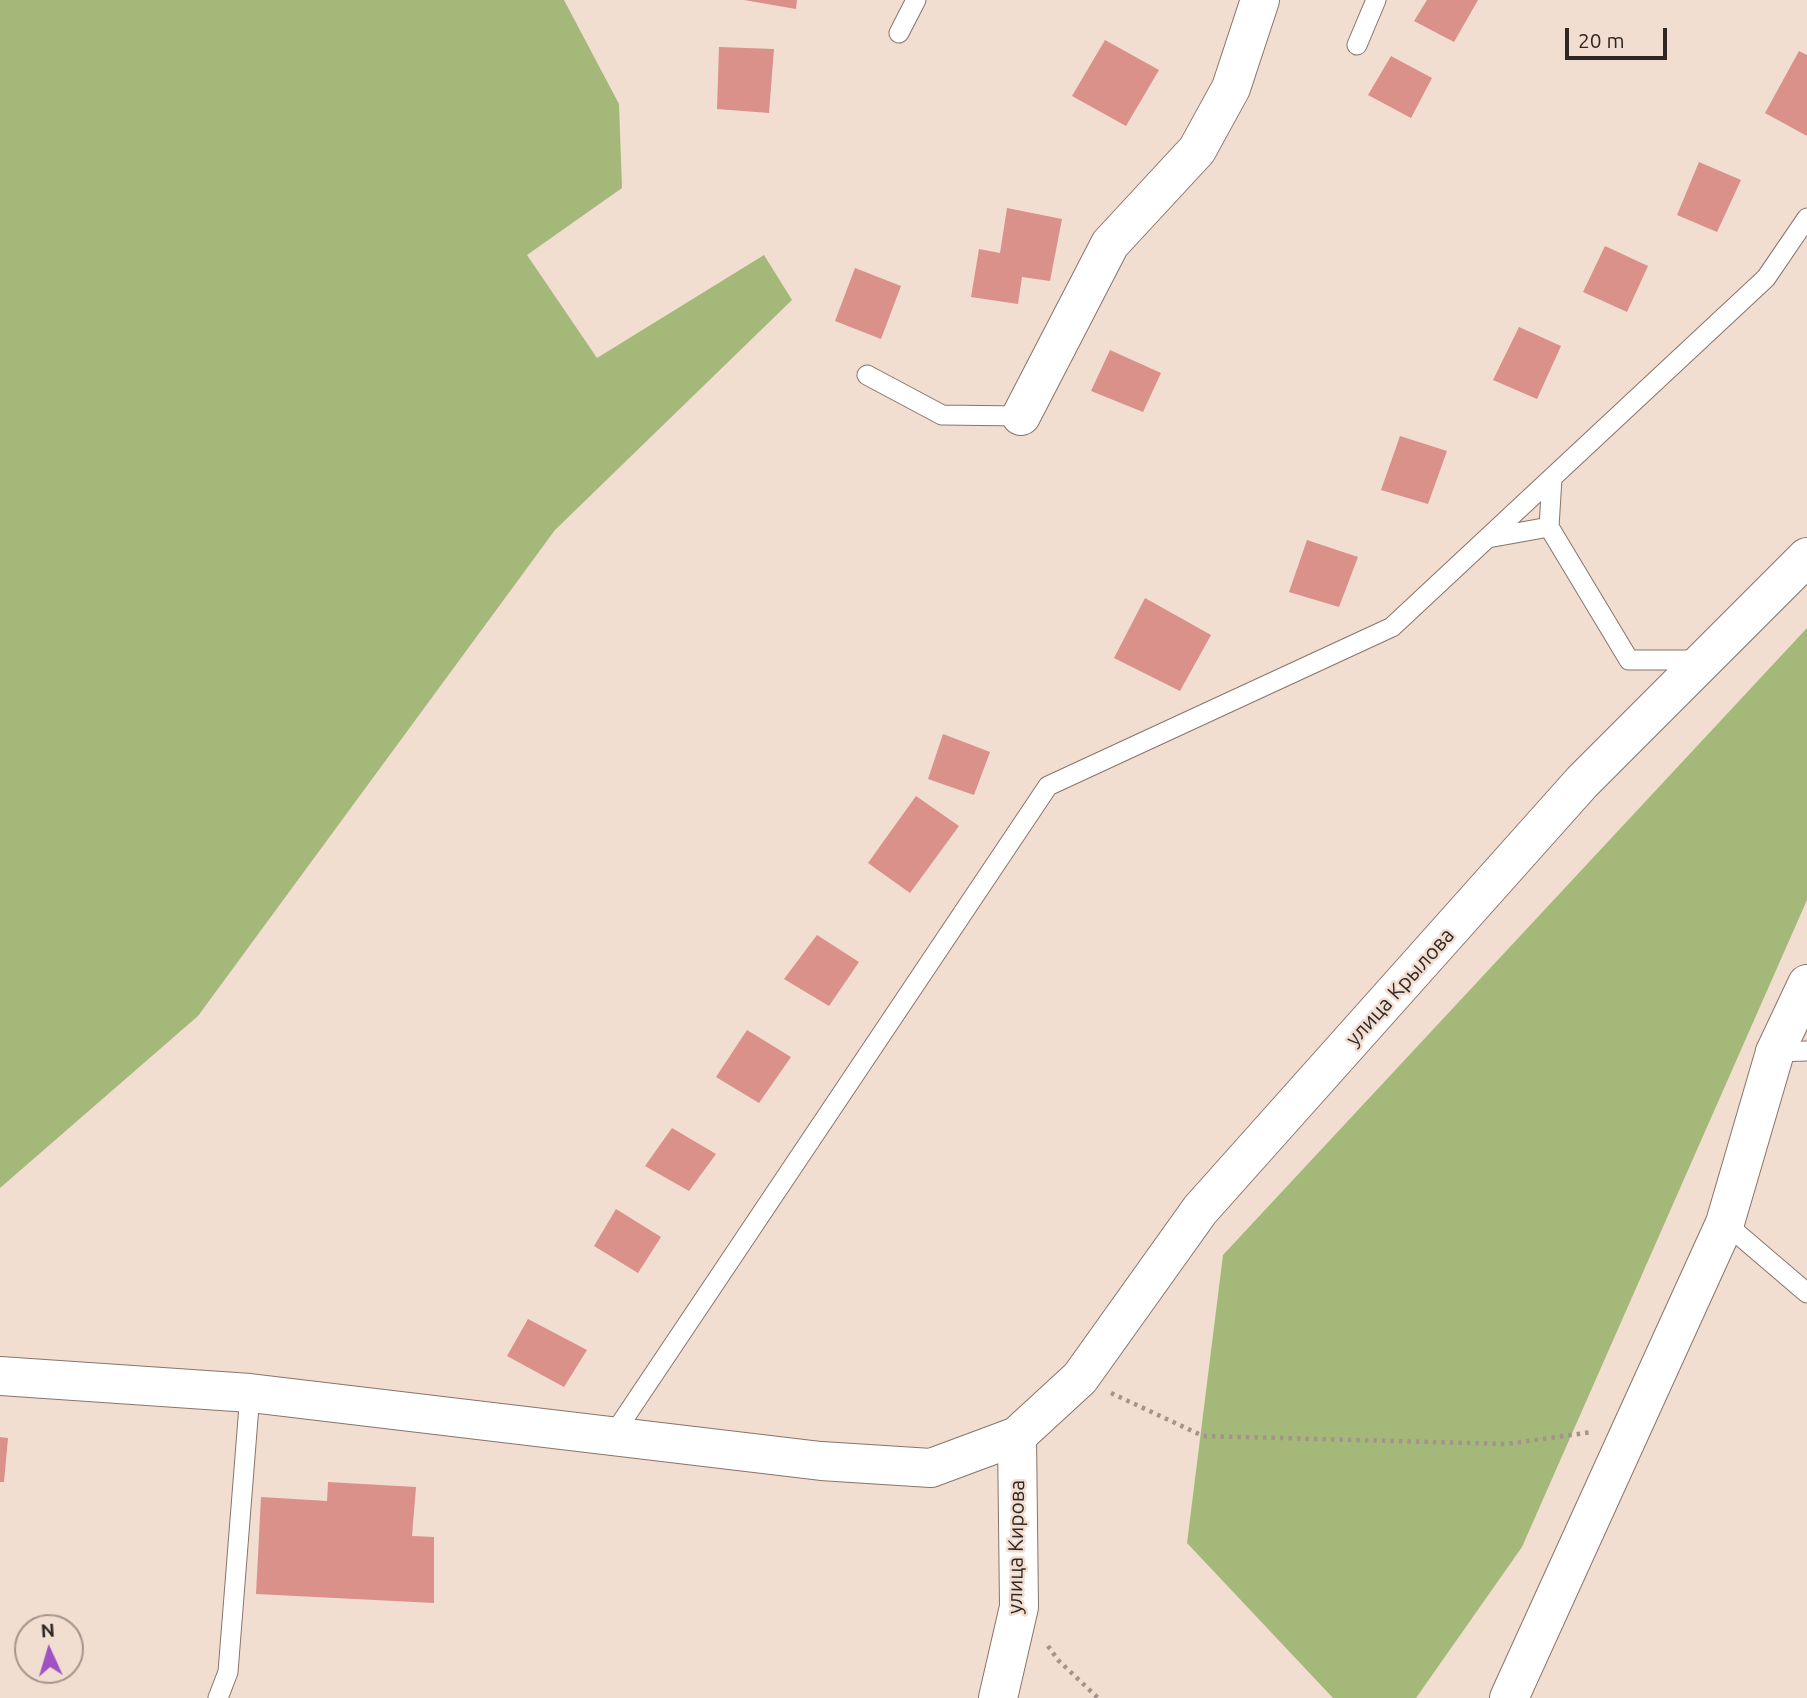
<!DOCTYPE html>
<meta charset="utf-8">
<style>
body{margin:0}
#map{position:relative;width:1807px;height:1698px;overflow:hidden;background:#f2ddd1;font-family:Ubuntu,sans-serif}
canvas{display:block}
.north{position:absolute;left:14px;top:1614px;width:70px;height:70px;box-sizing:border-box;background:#f2ddd1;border:2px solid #a4948b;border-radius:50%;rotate:356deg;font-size:19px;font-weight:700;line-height:28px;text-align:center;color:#2f2723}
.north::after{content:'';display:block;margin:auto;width:24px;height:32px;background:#9f52c3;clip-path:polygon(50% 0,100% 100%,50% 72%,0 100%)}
.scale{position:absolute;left:1565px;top:28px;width:102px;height:32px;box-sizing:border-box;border:4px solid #2f2723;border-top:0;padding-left:9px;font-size:21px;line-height:24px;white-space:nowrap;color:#2f2723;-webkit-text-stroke:5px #f2ddd1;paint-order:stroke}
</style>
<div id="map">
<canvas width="1807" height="1698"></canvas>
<div class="north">N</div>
<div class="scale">20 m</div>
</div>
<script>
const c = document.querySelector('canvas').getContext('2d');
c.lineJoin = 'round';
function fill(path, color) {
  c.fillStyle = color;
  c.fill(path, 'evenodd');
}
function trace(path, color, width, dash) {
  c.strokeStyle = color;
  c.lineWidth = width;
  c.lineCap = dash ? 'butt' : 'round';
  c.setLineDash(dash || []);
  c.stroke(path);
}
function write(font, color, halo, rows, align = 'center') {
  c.font = font + ' Ubuntu,sans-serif';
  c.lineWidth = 5;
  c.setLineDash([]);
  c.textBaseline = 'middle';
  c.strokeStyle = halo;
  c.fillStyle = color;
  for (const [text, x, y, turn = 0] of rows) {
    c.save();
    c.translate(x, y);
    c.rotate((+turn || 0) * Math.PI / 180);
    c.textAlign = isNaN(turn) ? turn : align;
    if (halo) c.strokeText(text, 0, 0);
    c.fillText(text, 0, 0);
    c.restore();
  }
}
fill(new Path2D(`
 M 0,0 L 564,0 L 619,104 L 622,188 L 527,255 L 597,358 L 764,255 L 792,300 L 555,530 L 198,1016 L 0,1188 Z
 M 1807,628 L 1807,900 L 1522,1547 L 1416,1698 L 1333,1698 L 1187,1543 L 1223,1255 Z`), '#a4b979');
fill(new Path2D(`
 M 744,0 L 797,0 L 796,9 Z
 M 1427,0 L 1478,0 L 1454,42 L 1414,21 Z
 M 1105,40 L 1159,70 L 1126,126 L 1072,96 Z
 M 719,47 L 774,49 L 769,113 L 717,109 Z
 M 1799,51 L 1807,55 L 1807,136 L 1765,113 Z
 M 1391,56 L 1432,78 L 1411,118 L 1368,95 Z
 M 1699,162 L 1741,180 L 1717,232 L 1677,215 Z
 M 1007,208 L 1062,219 L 1050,281 L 1022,277 L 1018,304 L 971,297 L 979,249 L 1000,253 Z
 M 1605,246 L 1648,266 L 1627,312 L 1583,292 Z
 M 855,268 L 901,286 L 881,339 L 835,321 Z
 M 1519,327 L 1561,346 L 1537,399 L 1493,380 Z
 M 1110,350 L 1161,373 L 1143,412 L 1091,391 Z
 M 1400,436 L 1447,451 L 1428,504 L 1381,490 Z
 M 1307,540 L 1358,557 L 1339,607 L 1289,592 Z
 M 1145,598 L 1211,635 L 1180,691 L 1114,658 Z
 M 943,734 L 990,752 L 974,795 L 928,779 Z
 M 916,796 L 959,826 L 910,893 L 868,863 Z
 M 817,935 L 859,962 L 829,1006 L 784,979 Z
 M 747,1030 L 791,1057 L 759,1103 L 716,1077 Z
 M 672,1128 L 716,1154 L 689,1191 L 645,1166 Z
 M 616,1209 L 661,1237 L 638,1273 L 594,1246 Z
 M 528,1319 L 587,1350 L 564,1387 L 507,1356 Z
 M 0,1437 L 8,1438 L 4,1482 L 0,1482 Z
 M 328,1482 L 416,1487 L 412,1536 L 434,1537 L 434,1603 L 256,1594 L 261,1497 L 327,1501 Z`), '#d9918a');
const service = new Path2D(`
 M 899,33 L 916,0
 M 1357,45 L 1376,0
 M 867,375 L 942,415 L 1021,416
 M 1549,527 L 1552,478
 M 1488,538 L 1549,527 L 1629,660 L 1702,660
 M 1775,1052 L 1807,1051
 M 1725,1223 L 1807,1293
 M 613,1435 L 1048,786 L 1392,627 L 1766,278 L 1807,218
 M 218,1698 L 228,1672 L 250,1393`);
const minor = new Path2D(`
 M 1021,416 L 1110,244 L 1197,150 L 1231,88 L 1260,0
 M 0,1376 L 250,1393 L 821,1461 L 931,1468 L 1017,1436 L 1080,1378 L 1200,1210 L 1582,782 L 1807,557
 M 998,1698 L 1019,1607 L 1017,1436
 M 1509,1698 L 1725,1223 L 1775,1052`);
const tertiary = new Path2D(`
 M 1775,1052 L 1807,984`);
trace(service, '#88746a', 21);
trace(minor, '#88746a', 40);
trace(tertiary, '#88746a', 40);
trace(new Path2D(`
 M 1111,1393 L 1203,1436 L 1507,1444 L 1592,1432
 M 1048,1646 L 1058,1660 L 1098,1698`), '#a3938a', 4.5, [3.5, 5]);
trace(service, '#fff', 19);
trace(minor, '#fff', 38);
trace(tertiary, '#fff', 38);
write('21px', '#2f2723', '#f2ddd1', [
 ["улица Крылова",1400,987,-48],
 ["улица Кирова",1016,1547,-89]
]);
</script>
